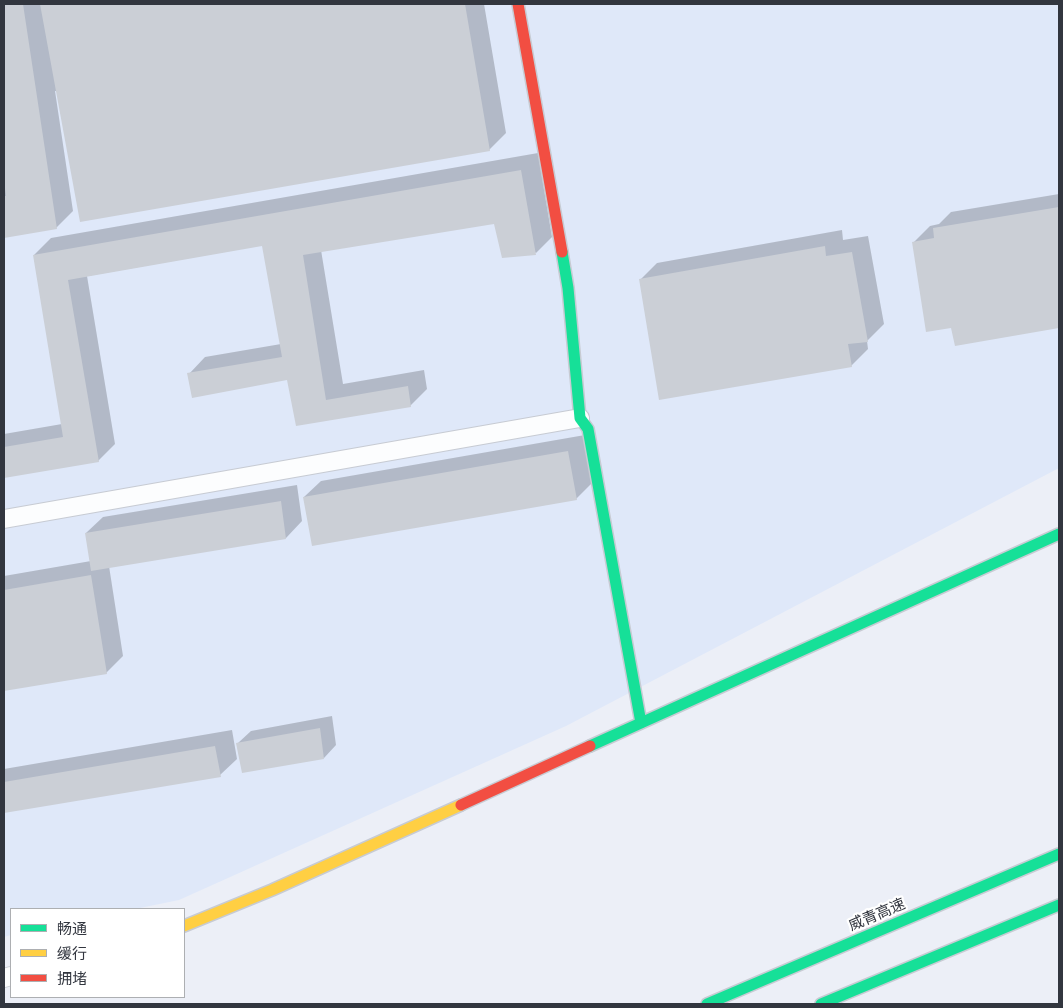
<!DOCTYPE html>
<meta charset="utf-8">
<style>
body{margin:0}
#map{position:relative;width:1063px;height:1008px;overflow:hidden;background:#eceff7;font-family:Quicksand,"Noto Sans SC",sans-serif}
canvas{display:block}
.frame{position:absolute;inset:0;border:5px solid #32363f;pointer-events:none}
.legend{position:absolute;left:10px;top:908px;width:175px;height:90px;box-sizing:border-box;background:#fff;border:1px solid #adafb2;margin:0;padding:6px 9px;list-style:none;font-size:15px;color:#32363f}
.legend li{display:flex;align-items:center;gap:10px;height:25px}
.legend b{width:25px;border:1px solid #adafb2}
</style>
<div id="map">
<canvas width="1063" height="1008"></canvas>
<div class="frame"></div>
<ul class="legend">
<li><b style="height:6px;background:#16e098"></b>畅通</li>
<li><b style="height:6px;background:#ffcf43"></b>缓行</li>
<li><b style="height:6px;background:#f24e42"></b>拥堵</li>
</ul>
</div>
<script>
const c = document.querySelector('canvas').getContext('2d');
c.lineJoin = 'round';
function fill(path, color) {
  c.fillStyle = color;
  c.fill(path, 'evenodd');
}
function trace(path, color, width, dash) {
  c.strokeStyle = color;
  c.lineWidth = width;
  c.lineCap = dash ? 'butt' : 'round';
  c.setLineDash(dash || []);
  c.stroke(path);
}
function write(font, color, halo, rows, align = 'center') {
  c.font = font + ' Quicksand,"Noto Sans SC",sans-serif';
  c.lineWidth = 4.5;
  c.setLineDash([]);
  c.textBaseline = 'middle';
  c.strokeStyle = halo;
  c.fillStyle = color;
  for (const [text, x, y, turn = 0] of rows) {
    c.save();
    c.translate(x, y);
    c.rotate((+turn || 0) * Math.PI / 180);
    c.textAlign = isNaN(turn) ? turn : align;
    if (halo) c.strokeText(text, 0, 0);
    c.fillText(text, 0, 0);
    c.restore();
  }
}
fill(new Path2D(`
 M 4,4 L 1059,4 L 1059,468 L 566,726 L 179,900 L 135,909 L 11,909 L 11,935 L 4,937 Z`), '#dfe8f9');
fill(new Path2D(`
 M 4,4 L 484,4 L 506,133 L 489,150 L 55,91 L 73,211 L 56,228 L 4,237 L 4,183 L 5,183 L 4,173 Z
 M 538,153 L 552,237 L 536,253 L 495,223 L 321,250 L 343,384 L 424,370 L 427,389 L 410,406 L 297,425 L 288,379 L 189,374 L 205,357 L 281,344 L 263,245 L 87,276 L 115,444 L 98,461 L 4,476 L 4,434 L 62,424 L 34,255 L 51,238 Z
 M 1059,194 L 1059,327 L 956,345 L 952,326 L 913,243 L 930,226 L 939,224 L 951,212 Z
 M 842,230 L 843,240 L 868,236 L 884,324 L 867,341 L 868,349 L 851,366 L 640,280 L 657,263 Z
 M 585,435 L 593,482 L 576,499 L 304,497 L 321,481 Z
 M 297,485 L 302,521 L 286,538 L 109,566 L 123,656 L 106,673 L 4,690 L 4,576 L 91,561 L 86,533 L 103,517 Z
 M 332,716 L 336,745 L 324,758 L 238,743 L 251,731 Z
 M 232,730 L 237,759 L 220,775 L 4,812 L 4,769 Z`), '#0003');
fill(new Path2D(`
 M 4,4 L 23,4 L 57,229 L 4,238 L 4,196 L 6,196 L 4,181 Z
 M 40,4 L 465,4 L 490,151 L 80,222 Z
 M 521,170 L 536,255 L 502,258 L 494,224 L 303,255 L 326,400 L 408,386 L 411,407 L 296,426 L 287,380 L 192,398 L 187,373 L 282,357 L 262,246 L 68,280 L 99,462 L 4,478 L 4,447 L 63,437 L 33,255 Z
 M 1059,207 L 1059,328 L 955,346 L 951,328 L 926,332 L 912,242 L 934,238 L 933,228 Z
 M 825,246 L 826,256 L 852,252 L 868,342 L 848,344 L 852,367 L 659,400 L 639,279 Z
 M 568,451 L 577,500 L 312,546 L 303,497 Z
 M 281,501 L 286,539 L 91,571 L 85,533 Z
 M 91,575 L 107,674 L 4,691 L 4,590 Z
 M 320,728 L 324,759 L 242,773 L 236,743 Z
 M 215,746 L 221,777 L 4,813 L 4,782 Z`), '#cbcfd6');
const street = new Path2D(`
 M 4,519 L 580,418
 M 4,978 L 11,976`);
const fast = new Path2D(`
 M 562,252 L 568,288 L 580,418 L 588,429 L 641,723
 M 590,746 L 1059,534
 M 707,1004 L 1059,854
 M 821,1004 L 1059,905`);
const slow = new Path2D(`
 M 184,926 L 272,890 L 461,805`);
const jam = new Path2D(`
 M 518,4 L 562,252
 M 461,805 L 590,746`);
trace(street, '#c7cbd3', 20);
trace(fast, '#c7cbd3', 14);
trace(slow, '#c7cbd3', 14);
trace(jam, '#c7cbd3', 14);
trace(street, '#fcfdfe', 18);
trace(fast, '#16e098', 11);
trace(slow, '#ffcf43', 11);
trace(jam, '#f24e42', 11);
write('15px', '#32363f', '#fff', [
 ["威青高速",877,915,-23]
]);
</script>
